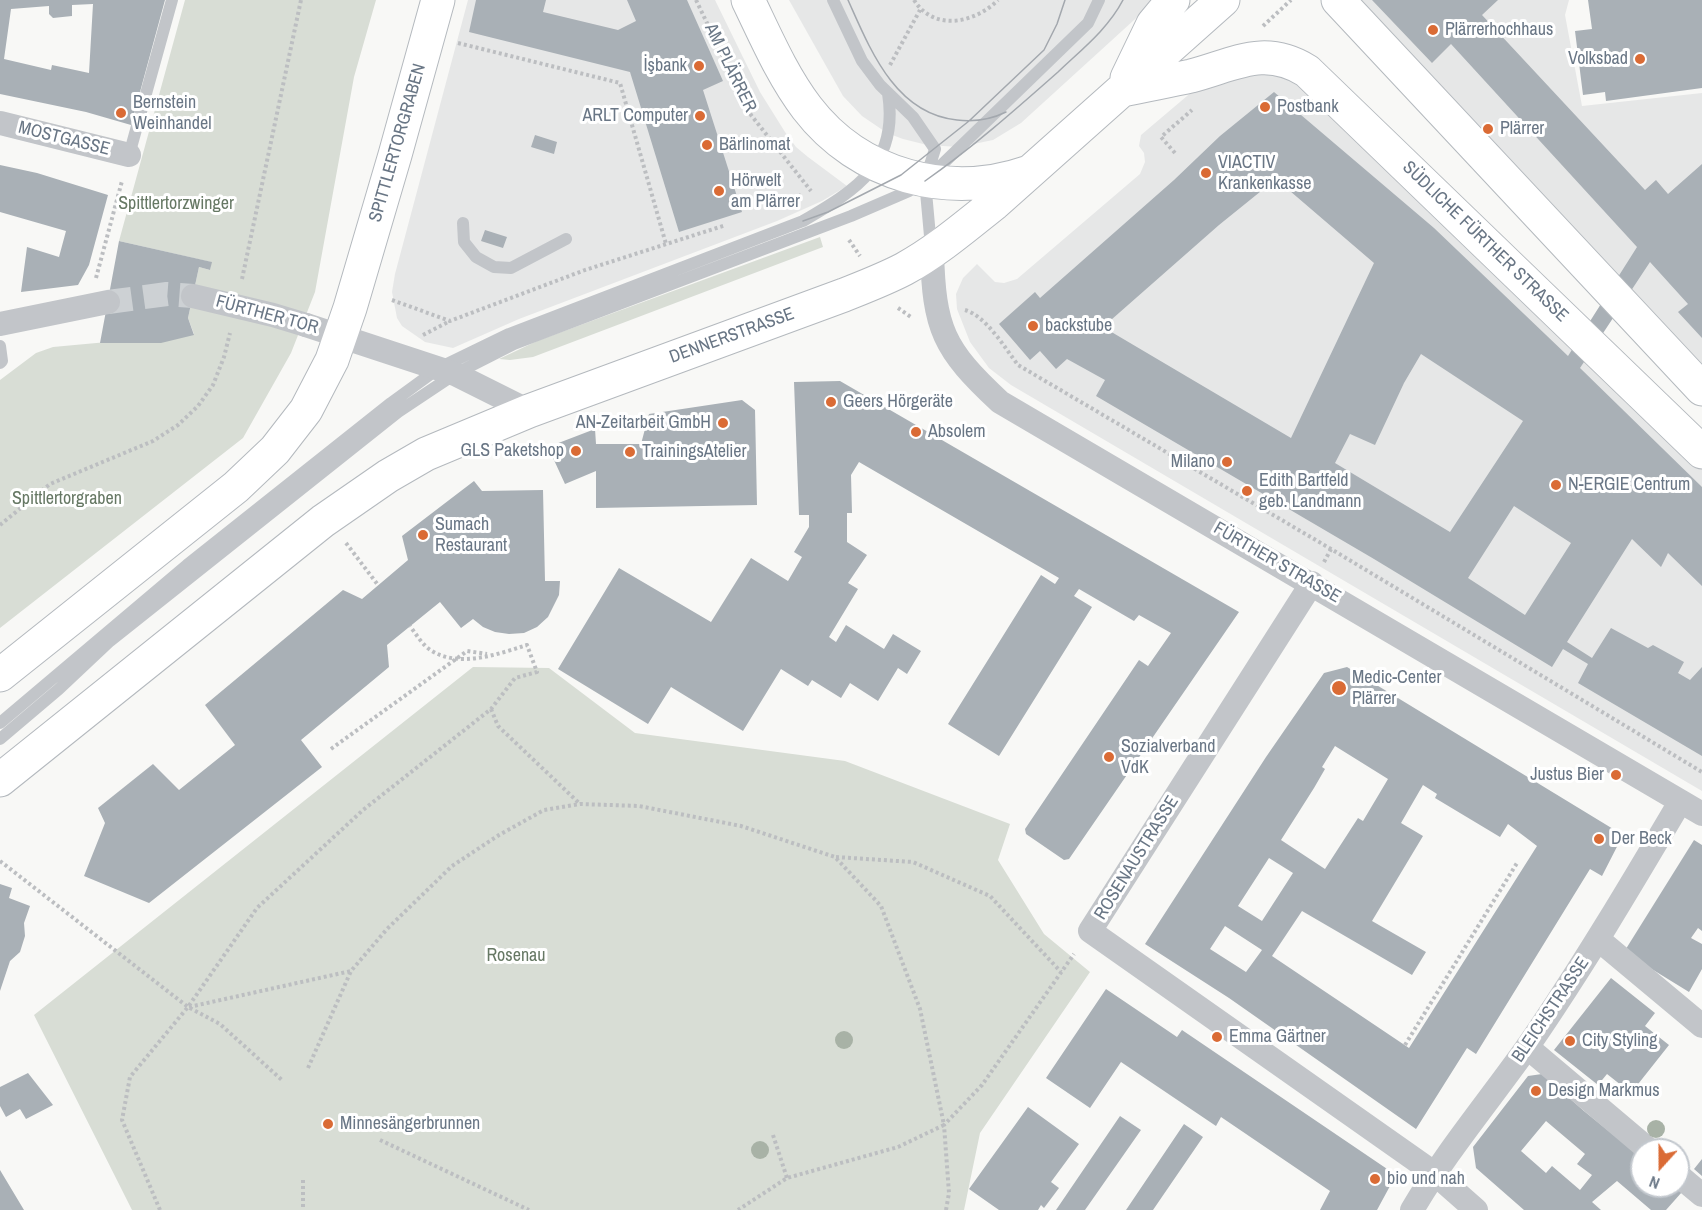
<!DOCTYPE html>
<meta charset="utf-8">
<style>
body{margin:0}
#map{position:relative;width:1702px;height:1210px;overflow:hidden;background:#f8f8f6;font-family:"Archivo Narrow",sans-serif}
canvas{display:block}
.north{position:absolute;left:1630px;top:1138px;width:60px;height:60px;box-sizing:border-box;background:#fff;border:2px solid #c3c8ce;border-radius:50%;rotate:201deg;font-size:16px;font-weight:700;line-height:24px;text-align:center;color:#697685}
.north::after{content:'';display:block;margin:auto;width:21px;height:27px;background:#da6b35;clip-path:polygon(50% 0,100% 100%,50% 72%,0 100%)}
</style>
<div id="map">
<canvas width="1702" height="1210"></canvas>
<div class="north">N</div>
</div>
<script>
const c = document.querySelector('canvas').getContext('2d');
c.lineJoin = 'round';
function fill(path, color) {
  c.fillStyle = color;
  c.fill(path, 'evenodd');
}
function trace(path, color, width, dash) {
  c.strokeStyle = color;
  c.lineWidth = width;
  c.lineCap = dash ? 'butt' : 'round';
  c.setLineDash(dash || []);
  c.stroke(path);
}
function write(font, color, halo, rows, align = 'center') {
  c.font = font + ' "Archivo Narrow",sans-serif';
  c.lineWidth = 6;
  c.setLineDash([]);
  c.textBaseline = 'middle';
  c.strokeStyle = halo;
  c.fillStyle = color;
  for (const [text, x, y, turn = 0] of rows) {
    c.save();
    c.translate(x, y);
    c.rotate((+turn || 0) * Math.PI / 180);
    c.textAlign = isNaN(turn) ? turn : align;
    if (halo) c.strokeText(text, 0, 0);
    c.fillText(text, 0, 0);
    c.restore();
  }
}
fill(new Path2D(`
 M 468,0 L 715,0 L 760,92 L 785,132 L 796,147 L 808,157 L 847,186 L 822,201 L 777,221 L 519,319 L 453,348 L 425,342 L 402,326 L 397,318 L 392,292 L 395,274 Z
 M 789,0 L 1156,0 L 1021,123 L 993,140 L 959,147 L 927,145 L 903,139 L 887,133 L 862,116 L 843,96 Z
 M 1359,0 L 1569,0 L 1565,15 L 1582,106 L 1702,93 L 1702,365 Z
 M 1265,71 L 1292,79 L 1529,301 L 1702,469 L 1702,791 L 1011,385 L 989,368 L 970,342 L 957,309 L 956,294 L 963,278 L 977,264 L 995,282 L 1004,283 L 1017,279 L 1140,174 L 1145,162 L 1144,153 L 1139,146 L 1141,135 L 1200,85 Z`), '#e6e7e7');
fill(new Path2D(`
 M 185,0 L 376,0 L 354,77 L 315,292 L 291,353 L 243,438 L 0,628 L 0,380 L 36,353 L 53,347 L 194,334 L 188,318 L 199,267 L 210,270 L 211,262 L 119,241 Z
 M 820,237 L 823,247 L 533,357 L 510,360 L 499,359 L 537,341 Z
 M 473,667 L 549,668 L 635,733 L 845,761 L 1010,824 L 998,860 L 1044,934 L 1090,972 L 980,1133 L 964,1210 L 132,1210 L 34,1015 Z`), '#d8ddd5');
fill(new Path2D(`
 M 0,0 L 165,0 L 131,125 L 86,112 L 0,94 ZM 93,4 L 89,73 L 52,65 L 51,70 L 4,59 L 11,9 L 49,6 L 49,14 L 53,18 L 72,16 L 72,5 Z
 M 476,0 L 546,0 L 543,12 L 618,30 L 636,21 L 627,0 L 687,0 L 723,81 L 703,90 L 742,212 L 679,232 L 630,72 L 469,32 Z
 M 1372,0 L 1498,0 L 1482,15 L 1645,190 L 1656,180 L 1668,194 L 1702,164 L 1702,338 L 1678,312 L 1688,304 L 1650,262 L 1580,368 L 1702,487 L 1702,586 L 1668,553 L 1661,567 L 1632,539 L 1567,642 L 1592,658 L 1611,628 L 1648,648 L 1653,645 L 1684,662 L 1678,673 L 1690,680 L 1702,667 L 1702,756 L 1578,683 L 1588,664 L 1563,649 L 1552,667 L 1374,559 L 1096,396 L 1105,380 L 1067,359 L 1056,369 L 1040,351 L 1030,360 L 999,324 L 1035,292 L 1040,298 L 1174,180 L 1220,136 L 1274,92 L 1434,228 L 1568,356 L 1637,247 L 1451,44 L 1432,63 ZM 1276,179 L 1374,263 L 1291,438 L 1103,327 L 1219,225 ZM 1421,354 L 1523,421 L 1450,532 L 1335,463 L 1350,434 L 1375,445 L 1404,383 ZM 1514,506 L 1571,543 L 1525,615 L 1468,578 Z
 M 1588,0 L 1702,0 L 1702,88 L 1606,101 L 1605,92 L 1583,95 L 1575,31 L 1592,29 Z
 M 535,135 L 557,142 L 554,154 L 531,147 Z
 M 0,165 L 37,173 L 108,195 L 89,265 L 78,285 L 21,292 L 27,247 L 59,257 L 66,231 L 0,212 Z
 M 485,230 L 507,237 L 503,248 L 481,241 Z
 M 119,241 L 212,262 L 210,270 L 199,267 L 188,318 L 194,335 L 161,343 L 100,343 Z
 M 840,381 L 1239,612 L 1069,859 L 1064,860 L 1026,834 L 1025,829 L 1139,660 L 1148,666 L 1171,633 L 1139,615 L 1134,621 L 1079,589 L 1074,596 L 1092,607 L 999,756 L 948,724 L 1041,575 L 1055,584 L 1059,578 L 859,462 L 851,475 L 852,513 L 847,513 L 847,542 L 867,555 L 848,583 L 858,589 L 829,637 L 836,642 L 846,625 L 884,649 L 893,634 L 921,651 L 907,674 L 898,668 L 878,701 L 850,683 L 841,698 L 812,680 L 808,686 L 781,669 L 743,731 L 671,687 L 648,724 L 558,669 L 619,568 L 711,622 L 751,558 L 788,581 L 802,557 L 794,552 L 809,527 L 809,515 L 799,515 L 794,382 Z
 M 742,400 L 755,410 L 757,505 L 596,508 L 596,471 L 565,484 L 548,447 L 595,429 L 596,444 L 641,444 L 649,414 Z
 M 474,481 L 482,491 L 543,490 L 545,581 L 560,581 L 559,595 L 548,617 L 537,627 L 524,633 L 509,634 L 495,632 L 483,627 L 473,619 L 461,628 L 440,602 L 387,645 L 389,667 L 301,740 L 322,767 L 149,903 L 84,876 L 105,823 L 98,808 L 153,764 L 179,790 L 235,745 L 205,705 L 343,590 L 362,599 L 408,560 L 402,536 Z
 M 1347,667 L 1623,835 L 1602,876 L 1590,869 L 1476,1054 L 1467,1048 L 1416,1129 L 1229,998 L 1145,944 L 1266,757 L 1324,673 ZM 1335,746 L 1388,779 L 1363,821 L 1358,818 L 1325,869 L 1281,840 L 1314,788 L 1325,769 L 1322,767 ZM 1423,785 L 1437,794 L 1435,798 L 1500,837 L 1508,824 L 1537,846 L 1409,1048 L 1272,956 L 1302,911 L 1412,975 L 1426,952 L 1372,921 L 1423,836 L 1401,823 ZM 1269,858 L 1293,873 L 1262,921 L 1238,906 ZM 1225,926 L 1262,950 L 1246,972 L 1210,949 Z
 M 1694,840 L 1702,845 L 1702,931 L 1698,928 L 1691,938 L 1702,944 L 1702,969 L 1689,992 L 1624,952 Z
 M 0,884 L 12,888 L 9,898 L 30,906 L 24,923 L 25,936 L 20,952 L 10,961 L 0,991 Z
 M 1611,978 L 1655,1013 L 1645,1026 L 1669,1045 L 1631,1093 L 1607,1074 L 1598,1085 L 1554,1050 Z
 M 1106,989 L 1177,1037 L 1182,1030 L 1396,1175 L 1377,1210 L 1320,1210 L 1330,1191 L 1221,1117 L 1216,1126 L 1121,1062 L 1090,1108 L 1046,1078 Z
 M 28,1073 L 53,1105 L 26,1119 L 20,1109 L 6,1117 L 0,1106 L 0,1087 Z
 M 1542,1074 L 1584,1111 L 1642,1158 L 1642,1186 L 1674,1186 L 1682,1192 L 1666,1210 L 1651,1210 L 1617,1181 L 1592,1202 L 1601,1210 L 1524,1210 L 1476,1168 L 1473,1147 L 1528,1076 ZM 1546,1121 L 1585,1154 L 1577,1164 L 1592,1175 L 1580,1190 L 1552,1166 L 1546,1173 L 1521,1151 Z
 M 1028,1107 L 1079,1144 L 1051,1182 L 1059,1188 L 1044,1208 L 1041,1205 L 1038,1210 L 999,1210 L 969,1189 Z
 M 1120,1116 L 1141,1130 L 1085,1210 L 1056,1210 Z
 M 1184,1124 L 1203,1137 L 1153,1210 L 1126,1210 Z
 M 1702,1159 L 1702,1176 L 1694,1169 Z
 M 0,1170 L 24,1210 L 0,1210 Z`), '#a9b0b6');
trace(new Path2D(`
 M 108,302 L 167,294 L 193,296`), '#cdd1d4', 24, [24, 12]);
const secondary = new Path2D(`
 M 748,0 C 766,37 782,75 807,108 C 859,176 949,200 1029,172
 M 1338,0 L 1702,389
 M 1127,78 L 1153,24 L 1173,0
 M 1123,90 C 1145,85 1169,81 1191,76 C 1234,65 1264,44 1307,71 L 1702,452
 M 0,675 L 236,487 L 275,450 L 306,410 L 332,360 L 350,308 L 395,155 L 438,0
 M 0,780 L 323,521 L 388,476 L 426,454 L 529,411 L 844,295 C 864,287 885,279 904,269 C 937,251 966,226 995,203 L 1223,0`);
trace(secondary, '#b4b9be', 35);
trace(new Path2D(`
 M 696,0 L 751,115 L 811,191
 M 914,0 C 934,32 975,23 998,0
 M 1263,26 L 1291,0
 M 458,43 L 620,83 L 666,244
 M 890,65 L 920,10
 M 1175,153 L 1161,137 L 1192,110
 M 772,207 L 801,195
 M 849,240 L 860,256
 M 96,278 L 122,181
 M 242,279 L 301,0
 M 392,300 L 450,321 L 585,270 L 726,225
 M 898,308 L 911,317
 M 965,310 C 986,316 1005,348 1018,365 L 1331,549 L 1702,772
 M 423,335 L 450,321
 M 0,525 L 50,484 L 153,441 L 178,425 L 198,406 L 213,385 L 224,357 L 230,333
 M 346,543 L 378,585
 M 1324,562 L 1331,549
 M 491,709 L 498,726 L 580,804
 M 331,749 L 467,651 L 487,654
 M 836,857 L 913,862 L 990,896 L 1061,972
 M 0,861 L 188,1007 L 220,1024 L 283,1081
 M 189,1007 L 351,971
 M 1405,1045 L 1517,863
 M 308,1068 L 351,971 L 387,929 L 452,866 L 499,835 L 544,810 L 580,804 L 639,806 L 741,826 L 835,857 L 881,906 L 920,1009 L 944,1125 L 898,1147 L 787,1178 L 738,1210
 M 773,1135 L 787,1178
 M 380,1140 L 529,1210
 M 303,1180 L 303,1210
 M 160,1210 L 122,1120 L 130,1077 L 188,1007 L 257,908 L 363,810 L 491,709 L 515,678 L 537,672 L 527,645 C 498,654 460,668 432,651 C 423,646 416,634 410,626
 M 946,1210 L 949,1193 L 944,1125 L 982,1085 L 1074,954`), '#bcbec1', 4, [3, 3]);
trace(new Path2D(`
 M 833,0 L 862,61 L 880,85 L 913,117 L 935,149 L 925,181 L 931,247
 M 129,155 L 172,0
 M 463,223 L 464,242 L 476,257 L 494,267 L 511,268 L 566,239
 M 0,346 L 2,361 L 0,363
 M 0,723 L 187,565 L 391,403 L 439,368 L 509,334 L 803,221 C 858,189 899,163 888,93
 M 0,739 L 59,689 L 110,641 L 398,412 L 455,374 L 514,344 L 851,216 L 909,191 L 925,181 L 1088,23 L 1099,0`), '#c2c5c9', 12);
trace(new Path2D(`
 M 0,123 L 129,155
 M 932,251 C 934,329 943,349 1000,402 L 1702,814
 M 0,324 L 108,302
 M 306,325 L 455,374 L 529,411
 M 1312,583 L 1090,931 L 1434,1173 L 1476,1210
 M 1599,940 L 1702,1026
 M 1527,1047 L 1649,1150
 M 1678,1175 L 1702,1195
 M 1412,1210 C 1446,1152 1489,1101 1528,1046 C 1583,966 1631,885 1680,802`), '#c2c5c9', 24);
trace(secondary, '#fff', 33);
trace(new Path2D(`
 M 848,0 C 870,49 895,114 957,120 C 975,122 990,120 1006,112
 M 925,181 C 972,148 1015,110 1058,72 C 1081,50 1108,29 1123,0
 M 803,221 L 828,212 L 901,175 L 969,121 L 1044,50 L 1057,24 L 1065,0`), '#a3a8ae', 1.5);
trace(new Path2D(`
 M 193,296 L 273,315 L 306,325`), '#c2c5c9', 24);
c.fillStyle = '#a8b2a6';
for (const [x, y] of [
 [844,1040],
 [1656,1129],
 [760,1150]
]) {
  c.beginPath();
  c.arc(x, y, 9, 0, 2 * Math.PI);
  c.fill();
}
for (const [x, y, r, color] of [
 [1433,30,6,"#da6b35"],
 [1640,59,6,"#da6b35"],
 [699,66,6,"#da6b35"],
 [1265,107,6,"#da6b35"],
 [121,113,6,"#da6b35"],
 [700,116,6,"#da6b35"],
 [1488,129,6,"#da6b35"],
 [707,145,6,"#da6b35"],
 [1206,173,6,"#da6b35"],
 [719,191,6,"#da6b35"],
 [1033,326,6,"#da6b35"],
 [831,402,6,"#da6b35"],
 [723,423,6,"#da6b35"],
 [916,432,6,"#da6b35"],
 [576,451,6,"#da6b35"],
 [630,452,6,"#da6b35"],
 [1227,462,6,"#da6b35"],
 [1556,485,6,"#da6b35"],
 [1247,491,6,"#da6b35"],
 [423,535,6,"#da6b35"],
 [1339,688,8,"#da6b35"],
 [1109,757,6,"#da6b35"],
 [1616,775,6,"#da6b35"],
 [1599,839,6,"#da6b35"],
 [1217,1037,6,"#da6b35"],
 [1570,1041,6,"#da6b35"],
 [1536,1091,6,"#da6b35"],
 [328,1124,6,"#da6b35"],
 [1375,1179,6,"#da6b35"]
]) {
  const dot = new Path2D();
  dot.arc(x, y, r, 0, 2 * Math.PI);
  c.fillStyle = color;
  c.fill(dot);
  trace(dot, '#fff', 2);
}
write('18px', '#697685', '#fff', [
 ["Plärrerhochhaus",1445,30],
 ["Volksbad",1628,59,"right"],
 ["İşbank",687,66,"right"],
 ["Bernstein",133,103],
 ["Weinhandel",133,124],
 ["Postbank",1277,107],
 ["ARLT Computer",688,116,"right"],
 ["Plärrer",1500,129],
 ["Bärlinomat",719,145],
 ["VIACTIV",1218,163],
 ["Krankenkasse",1218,184],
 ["Hörwelt",731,181],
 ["am Plärrer",731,202],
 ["backstube",1045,326],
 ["Geers Hörgeräte",843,402],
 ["AN-Zeitarbeit GmbH",711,423,"right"],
 ["Absolem",928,432],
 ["GLS Paketshop",564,451,"right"],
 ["TrainingsAtelier",642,452],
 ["Milano",1215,462,"right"],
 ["Edith Bartfeld",1259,481],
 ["geb. Landmann",1259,502],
 ["N-ERGIE Centrum",1568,485],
 ["Sumach",435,525],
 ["Restaurant",435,546],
 ["Medic-Center",1352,678],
 ["Plärrer",1352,699],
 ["Sozialverband",1121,747],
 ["VdK",1121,768],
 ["Justus Bier",1604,775,"right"],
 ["Der Beck",1611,839],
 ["Emma Gärtner",1229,1037],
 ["City Styling",1582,1041],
 ["Design Markmus",1548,1091],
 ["Minnesängerbrunnen",340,1124],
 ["bio und nah",1387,1179]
], 'left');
write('18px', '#697685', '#fff', [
 ["AM PLÄRRER",730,68,64],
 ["MOSTGASSE",64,139,14],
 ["SPITTLERTORGRABEN",398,143,-74],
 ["SÜDLICHE FÜRTHER STRASSE",1485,242,44],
 ["FÜRTHER TOR",267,315,15],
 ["DENNERSTRASSE",732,336,-20],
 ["FÜRTHER STRASSE",1277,563,30],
 ["ROSENAUSTRASSE",1137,858,-58],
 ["BLEICHSTRASSE",1551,1010,-56]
]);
write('18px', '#667864', '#fff', [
 ["Spittlertorzwinger",176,204],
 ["Spittlertorgraben",67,499],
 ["Rosenau",516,956]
]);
</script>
